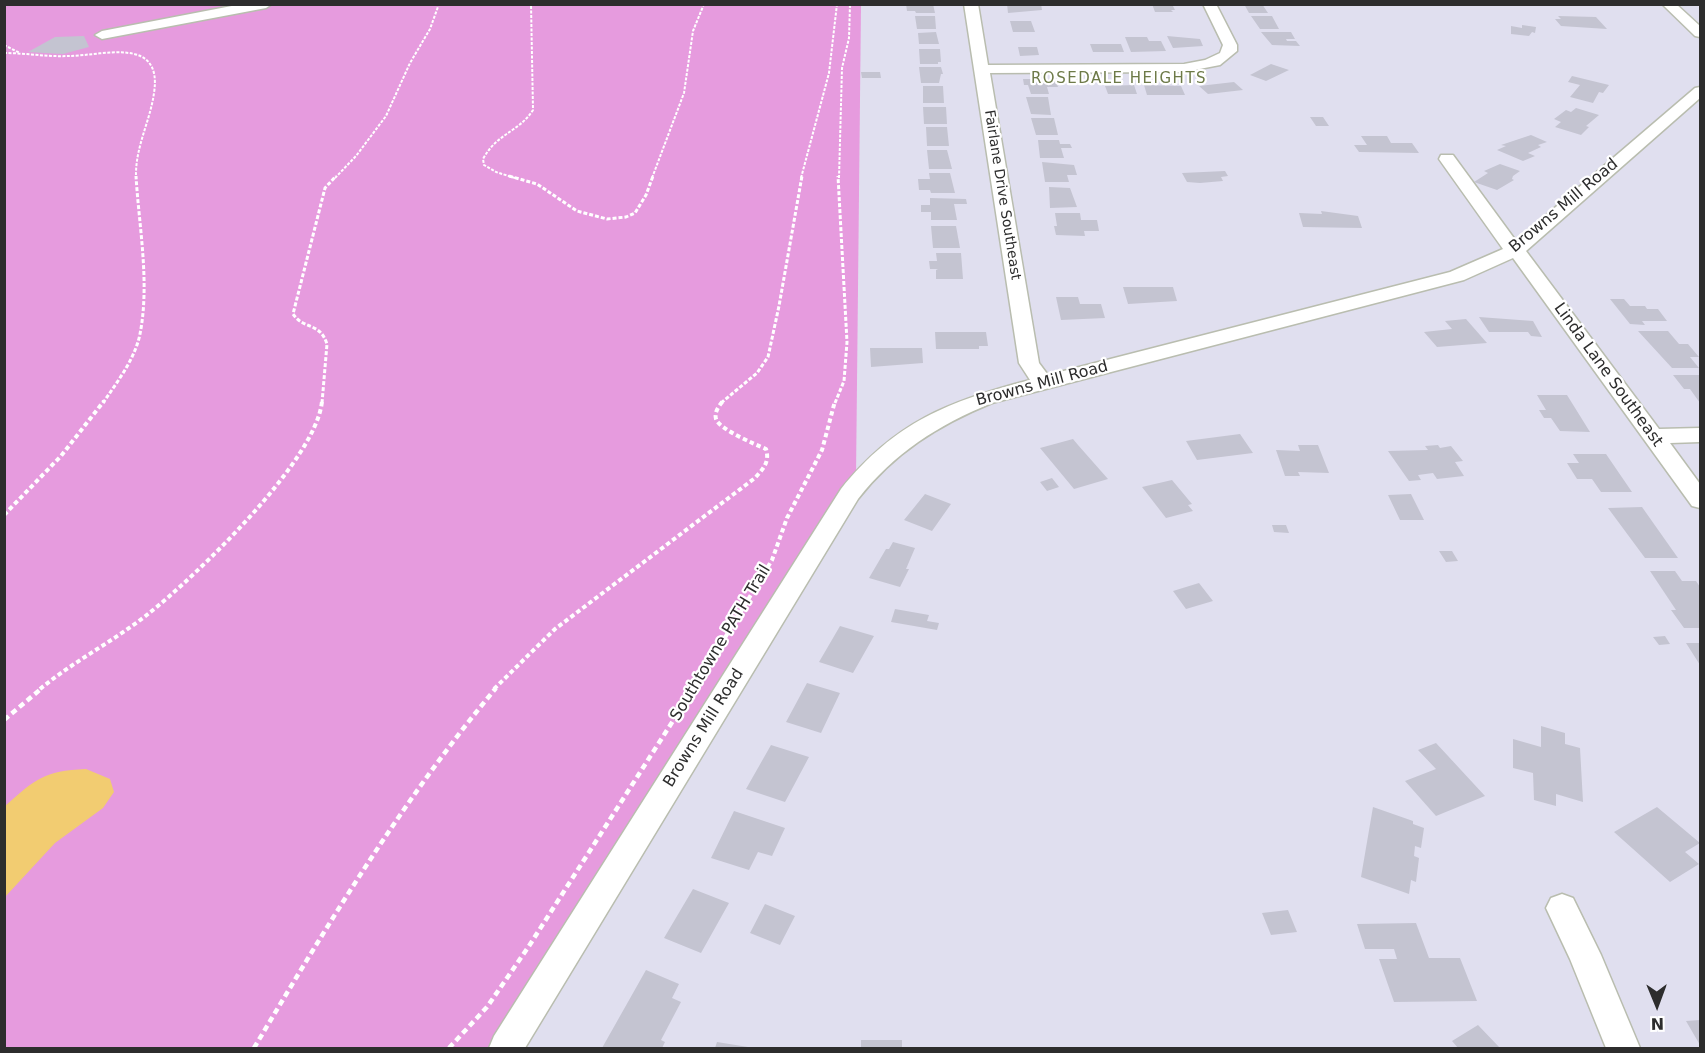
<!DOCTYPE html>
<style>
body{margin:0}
#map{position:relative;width:1705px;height:1053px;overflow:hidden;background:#e0dfef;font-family:"DejaVu Sans",sans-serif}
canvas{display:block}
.frame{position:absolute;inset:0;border:6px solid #2d2d2d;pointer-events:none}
.north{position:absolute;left:1627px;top:975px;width:60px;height:60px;-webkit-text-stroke:4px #fff;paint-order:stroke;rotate:179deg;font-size:16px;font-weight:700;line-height:24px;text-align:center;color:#2d2d2d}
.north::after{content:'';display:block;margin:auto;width:21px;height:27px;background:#2d2d2d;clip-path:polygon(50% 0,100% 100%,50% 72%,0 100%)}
</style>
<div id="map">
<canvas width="1705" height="1053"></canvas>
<div class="frame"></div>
<div class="north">N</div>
</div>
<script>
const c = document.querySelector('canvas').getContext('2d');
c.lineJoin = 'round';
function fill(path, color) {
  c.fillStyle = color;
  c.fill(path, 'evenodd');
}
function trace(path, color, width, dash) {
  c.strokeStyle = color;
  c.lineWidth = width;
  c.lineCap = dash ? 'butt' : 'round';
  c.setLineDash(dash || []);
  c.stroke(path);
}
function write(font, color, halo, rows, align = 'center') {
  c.font = font + ' "DejaVu Sans",sans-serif';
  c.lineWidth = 4.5;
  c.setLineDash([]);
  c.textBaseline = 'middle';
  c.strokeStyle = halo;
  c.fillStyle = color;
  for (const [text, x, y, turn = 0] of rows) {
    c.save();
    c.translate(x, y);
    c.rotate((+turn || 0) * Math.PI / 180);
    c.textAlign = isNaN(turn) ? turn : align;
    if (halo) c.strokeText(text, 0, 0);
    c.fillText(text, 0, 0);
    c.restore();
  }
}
fill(new Path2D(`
 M 5,5 L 861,5 L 856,477 L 697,747 L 499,1048 L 5,1048 Z`), '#e69bde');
fill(new Path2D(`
 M 86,769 L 110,779 L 114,792 L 103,808 L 55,843 L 5,897 L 5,806 C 36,779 43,771 86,769 Z`), '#f2cc71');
fill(new Path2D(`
 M 906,4 L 933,4 L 935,13 L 916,13 L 915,11 L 907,11 Z
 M 1007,4 L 1041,4 L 1042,10 L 1008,13 Z
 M 1152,4 L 1172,4 L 1175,10 L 1171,10 L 1173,12 L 1155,12 Z
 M 1244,4 L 1262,4 L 1268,13 L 1249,13 Z
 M 915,16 L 935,16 L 936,29 L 917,29 Z
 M 1251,16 L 1272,16 L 1279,29 L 1260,29 Z
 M 1558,16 L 1596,17 L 1607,29 L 1561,26 L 1555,19 L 1561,19 Z
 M 1010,21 L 1031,21 L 1035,32 L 1013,32 Z
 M 1522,25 L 1536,27 L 1535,33 L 1532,32 L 1529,36 L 1511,34 L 1511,26 L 1522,28 Z
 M 936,32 L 939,44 L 919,44 L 918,33 Z
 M 1261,32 L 1291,32 L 1295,39 L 1286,39 L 1287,41 L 1296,41 L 1300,46 L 1272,45 Z
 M 84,36 L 89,47 L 63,54 L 28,52 L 55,37 Z
 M 1167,36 L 1200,39 L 1203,46 L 1173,48 Z
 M 1125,37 L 1147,37 L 1149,41 L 1161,41 L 1166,51 L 1131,52 Z
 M 1090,44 L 1121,44 L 1124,52 L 1093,52 Z
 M 1018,47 L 1037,47 L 1039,55 L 1020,56 Z
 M 919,49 L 940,49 L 941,62 L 938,62 L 938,64 L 920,64 Z
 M 1271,64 L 1289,70 L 1266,81 L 1250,75 Z
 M 919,67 L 941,67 L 943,74 L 941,74 L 939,83 L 921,83 Z
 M 861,72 L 880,72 L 881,78 L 862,78 Z
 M 1572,76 L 1609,85 L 1603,93 L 1599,92 L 1593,103 L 1570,97 L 1580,85 L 1568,82 Z
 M 1023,79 L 1055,79 L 1058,87 L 1047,87 L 1049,94 L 1031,94 L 1028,85 L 1024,85 Z
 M 1234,82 L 1243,90 L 1208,94 L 1199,86 Z
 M 1134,85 L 1137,94 L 1108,94 L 1105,86 Z
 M 1144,85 L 1181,86 L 1185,95 L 1147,95 Z
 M 923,86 L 943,86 L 944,103 L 923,103 Z
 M 1026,97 L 1048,97 L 1051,115 L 1031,114 Z
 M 923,107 L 946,107 L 947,124 L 924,124 Z
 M 1576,108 L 1599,115 L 1586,126 L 1589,127 L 1581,135 L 1555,127 L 1561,122 L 1554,119 L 1566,110 L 1571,112 Z
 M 1310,117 L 1323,117 L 1329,126 L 1316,126 Z
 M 1031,118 L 1054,118 L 1058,135 L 1036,135 Z
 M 926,127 L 947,127 L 949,146 L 927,146 Z
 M 1531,135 L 1547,142 L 1538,145 L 1541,147 L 1528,153 L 1535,156 L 1523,161 L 1497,150 L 1506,146 L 1501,145 Z
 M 1361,136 L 1387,136 L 1391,143 L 1412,143 L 1419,153 L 1359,152 L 1354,145 L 1367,145 Z
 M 1038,140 L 1059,140 L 1060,144 L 1070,144 L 1072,148 L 1061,148 L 1064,158 L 1040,158 Z
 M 927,150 L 947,150 L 952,169 L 929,169 Z
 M 1042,162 L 1074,165 L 1077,175 L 1067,175 L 1069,182 L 1045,182 Z
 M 1500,164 L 1520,171 L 1513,176 L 1512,179 L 1514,180 L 1497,190 L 1474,182 L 1488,173 L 1484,171 Z
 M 1225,171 L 1228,176 L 1221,177 L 1223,181 L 1200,183 L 1187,182 L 1182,173 Z
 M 929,173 L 950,173 L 955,193 L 931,193 L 930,190 L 919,190 L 918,179 L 930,179 Z
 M 1049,187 L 1070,188 L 1077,207 L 1050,208 Z
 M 930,198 L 966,199 L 967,204 L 954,204 L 957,220 L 931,220 L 931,212 L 921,212 L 921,205 L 930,205 Z
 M 1321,211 L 1358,216 L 1362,228 L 1303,227 L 1299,213 L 1322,214 Z
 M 1055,213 L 1080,213 L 1081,220 L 1097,220 L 1099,231 L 1084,231 L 1085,236 L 1056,235 L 1054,226 L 1057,226 Z
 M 931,226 L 956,226 L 960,248 L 933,248 Z
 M 936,253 L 961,253 L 963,279 L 936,279 L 936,270 L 938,269 L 930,269 L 929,261 L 937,261 Z
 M 1123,287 L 1173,287 L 1177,301 L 1128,304 Z
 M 1056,297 L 1078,297 L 1080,304 L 1101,304 L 1105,318 L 1061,320 Z
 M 1610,299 L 1624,299 L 1630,306 L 1645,306 L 1647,309 L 1658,309 L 1667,321 L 1642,321 L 1645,325 L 1630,324 Z
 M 1479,317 L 1533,321 L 1542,337 L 1531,336 L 1528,332 L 1489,332 Z
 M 1466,319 L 1487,343 L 1437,347 L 1424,332 L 1452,329 L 1445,321 Z
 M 1638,331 L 1668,331 L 1679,344 L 1688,344 L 1699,357 L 1690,357 L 1699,368 L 1672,368 Z
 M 935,332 L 986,332 L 988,346 L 979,346 L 979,349 L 936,349 Z
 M 870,348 L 922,348 L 923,363 L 871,367 Z
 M 1673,375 L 1700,375 L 1700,403 L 1690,389 L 1684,389 Z
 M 1537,395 L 1567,395 L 1590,432 L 1560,431 L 1551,418 L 1544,418 L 1539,410 L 1546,410 Z
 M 1240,434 L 1253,453 L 1197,460 L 1186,441 Z
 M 1073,439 L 1078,445 L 1108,479 L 1074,489 L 1040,448 Z
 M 1298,445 L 1318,445 L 1329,473 L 1298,472 L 1300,476 L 1285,476 L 1276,450 L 1300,451 Z
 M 1438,445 L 1440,448 L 1451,446 L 1463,461 L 1455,462 L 1464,476 L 1437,479 L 1433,473 L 1418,475 L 1421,480 L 1409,481 L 1388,451 L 1428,450 L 1425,446 Z
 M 1573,454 L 1606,454 L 1632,492 L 1601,492 L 1592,479 L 1577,479 L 1567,463 L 1579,463 Z
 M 1052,478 L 1059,487 L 1047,491 L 1040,482 Z
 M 1172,480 L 1192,504 L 1188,505 L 1193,511 L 1166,518 L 1142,487 Z
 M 925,494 L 951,504 L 932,531 L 904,520 Z
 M 1411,494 L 1424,520 L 1400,520 L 1388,495 Z
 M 1642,507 L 1678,558 L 1645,558 L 1608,508 Z
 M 1272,525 L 1286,525 L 1289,533 L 1274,532 Z
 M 893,542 L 915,548 L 906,569 L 909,569 L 900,587 L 869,578 L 886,549 L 889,549 Z
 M 1439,551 L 1452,551 L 1458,561 L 1446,562 Z
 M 1650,571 L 1675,571 L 1682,581 L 1696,581 L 1700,587 L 1700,628 L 1684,628 L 1671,610 L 1676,610 Z
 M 1199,583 L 1213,601 L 1186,609 L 1173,591 Z
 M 895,609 L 929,615 L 927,621 L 939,623 L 937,630 L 891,622 Z
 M 840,626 L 874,636 L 853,673 L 819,662 Z
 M 1665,636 L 1670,644 L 1659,645 L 1653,637 Z
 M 1686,643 L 1700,643 L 1700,665 Z
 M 807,683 L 840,693 L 821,733 L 786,722 Z
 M 1541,726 L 1565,733 L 1565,744 L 1580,748 L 1583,802 L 1556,794 L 1556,806 L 1534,800 L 1533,773 L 1513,768 L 1513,739 L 1541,747 Z
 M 1436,743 L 1485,796 L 1436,816 L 1405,781 L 1436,769 L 1418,750 Z
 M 771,745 L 809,757 L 785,802 L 746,789 Z
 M 1373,807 L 1413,821 L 1413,824 L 1424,828 L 1421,848 L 1415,846 L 1414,856 L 1419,858 L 1416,882 L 1411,880 L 1409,894 L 1361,877 Z
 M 1657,807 L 1700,843 L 1685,852 L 1699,864 L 1670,882 L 1614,832 Z
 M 734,811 L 785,828 L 772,856 L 758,852 L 749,870 L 711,858 Z
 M 693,889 L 729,903 L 701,953 L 664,938 Z
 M 765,904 L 795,916 L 780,945 L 750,933 Z
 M 1288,910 L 1297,932 L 1271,935 L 1262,913 Z
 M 1416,923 L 1429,958 L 1460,958 L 1477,1001 L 1394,1002 L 1379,959 L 1397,959 L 1394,949 L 1365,949 L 1357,924 Z
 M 646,970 L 679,984 L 672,998 L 681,1002 L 661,1040 L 665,1042 L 662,1048 L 602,1048 Z
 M 1700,1020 L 1700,1045 L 1686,1021 Z
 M 1478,1025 L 1500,1048 L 1458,1048 L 1452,1041 Z
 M 861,1040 L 902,1040 L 902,1048 L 861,1048 Z
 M 717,1042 L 748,1047 L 747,1048 L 715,1048 Z`), '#c4c4d1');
const minor = new Path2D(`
 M 242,4 L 272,4 L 266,8 L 102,39 L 95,35 L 102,31 Z
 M 964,4 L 978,4 L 988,65 L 1184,64 L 1205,60 L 1220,53 L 1223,45 L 1203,4 L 1216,4 L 1237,45 L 1237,51 L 1220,65 L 1184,72 L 990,73 L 1039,363 L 1048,375 L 1450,272 L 1503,249 L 1439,159 L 1441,155 L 1453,155 L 1516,241 L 1695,88 L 1700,87 L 1700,98 L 1526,251 L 1659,429 L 1700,428 L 1700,442 L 1670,443 L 1700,484 L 1700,508 L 1692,506 L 1513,258 L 1464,280 L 992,403 C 938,425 894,453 858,499 L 525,1048 L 489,1048 L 494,1036 L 841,489 C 895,422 949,401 1030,380 L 1019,363 Z
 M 1662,4 L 1676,4 L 1700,26 L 1700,37 L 1695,36 Z
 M 1562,894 L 1573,898 L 1601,955 L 1640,1048 L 1606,1048 L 1570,959 L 1546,908 L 1551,898 Z`);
trace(minor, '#b9bdaf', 3);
trace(new Path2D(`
 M 4,5 L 8,4
 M 4,45 L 20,53
 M 4,53 C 25,53 47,57 68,56 C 102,56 163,35 154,93 C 150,122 135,147 136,178
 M 335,178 L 356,156 L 386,116 L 410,63 L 430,29 L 439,4
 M 515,178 L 496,172 L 484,165 L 483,159 C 497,133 519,132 533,110 L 531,4
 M 652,178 L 684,93 L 693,31 L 704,4
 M 801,178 L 829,73 L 837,4
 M 839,178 L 842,68 L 849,38 L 850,4`), '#fff', 2, [3, 1.5]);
trace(new Path2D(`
 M 509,176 L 537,184 L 577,211 L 607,219 L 626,217 L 635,213 L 646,195 L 653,176
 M 103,403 C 117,382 135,359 140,334 C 150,283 139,227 136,176
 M 322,403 L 327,344 C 320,322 304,330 293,314 L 325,188 L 336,176
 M 721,403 L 757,373 L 768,357 L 779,306 L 802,176
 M 835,403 L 844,381 L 847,342 L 838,176`), '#fff', 3, [4, 2]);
trace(new Path2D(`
 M 4,515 L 61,456 L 104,401
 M 40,689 C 74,661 114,641 148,614 C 195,577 317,460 322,401
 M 494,689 L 555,629 L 755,478 C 763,469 770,462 766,449 C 755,444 720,430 716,419 C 714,412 719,406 723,401
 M 694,689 L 772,560 L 787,518 L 822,450 L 835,401`), '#fff', 4, [4.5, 3]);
trace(new Path2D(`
 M 4,720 L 42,688
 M 254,1048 C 328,924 403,799 496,688
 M 449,1048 L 487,1007 L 529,946 L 694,688`), '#fff', 4.5, [6, 4]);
fill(minor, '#fff');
write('14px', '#2d2d2d', '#fff', [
 ["Fairlane Drive Southeast",1002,195,81]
]);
c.letterSpacing = '1.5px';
write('15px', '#6d7a48', '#fff', [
 ["ROSEDALE HEIGHTS",1119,79]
]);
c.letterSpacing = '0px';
write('16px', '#2d2d2d', '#fff', [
 ["Browns Mill Road",1564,206,-40],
 ["Linda Lane Southeast",1608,375,54],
 ["Browns Mill Road",1042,384,-15],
 ["Southtowne PATH Trail",721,643,-59],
 ["Browns Mill Road",704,728,-58]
]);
</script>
